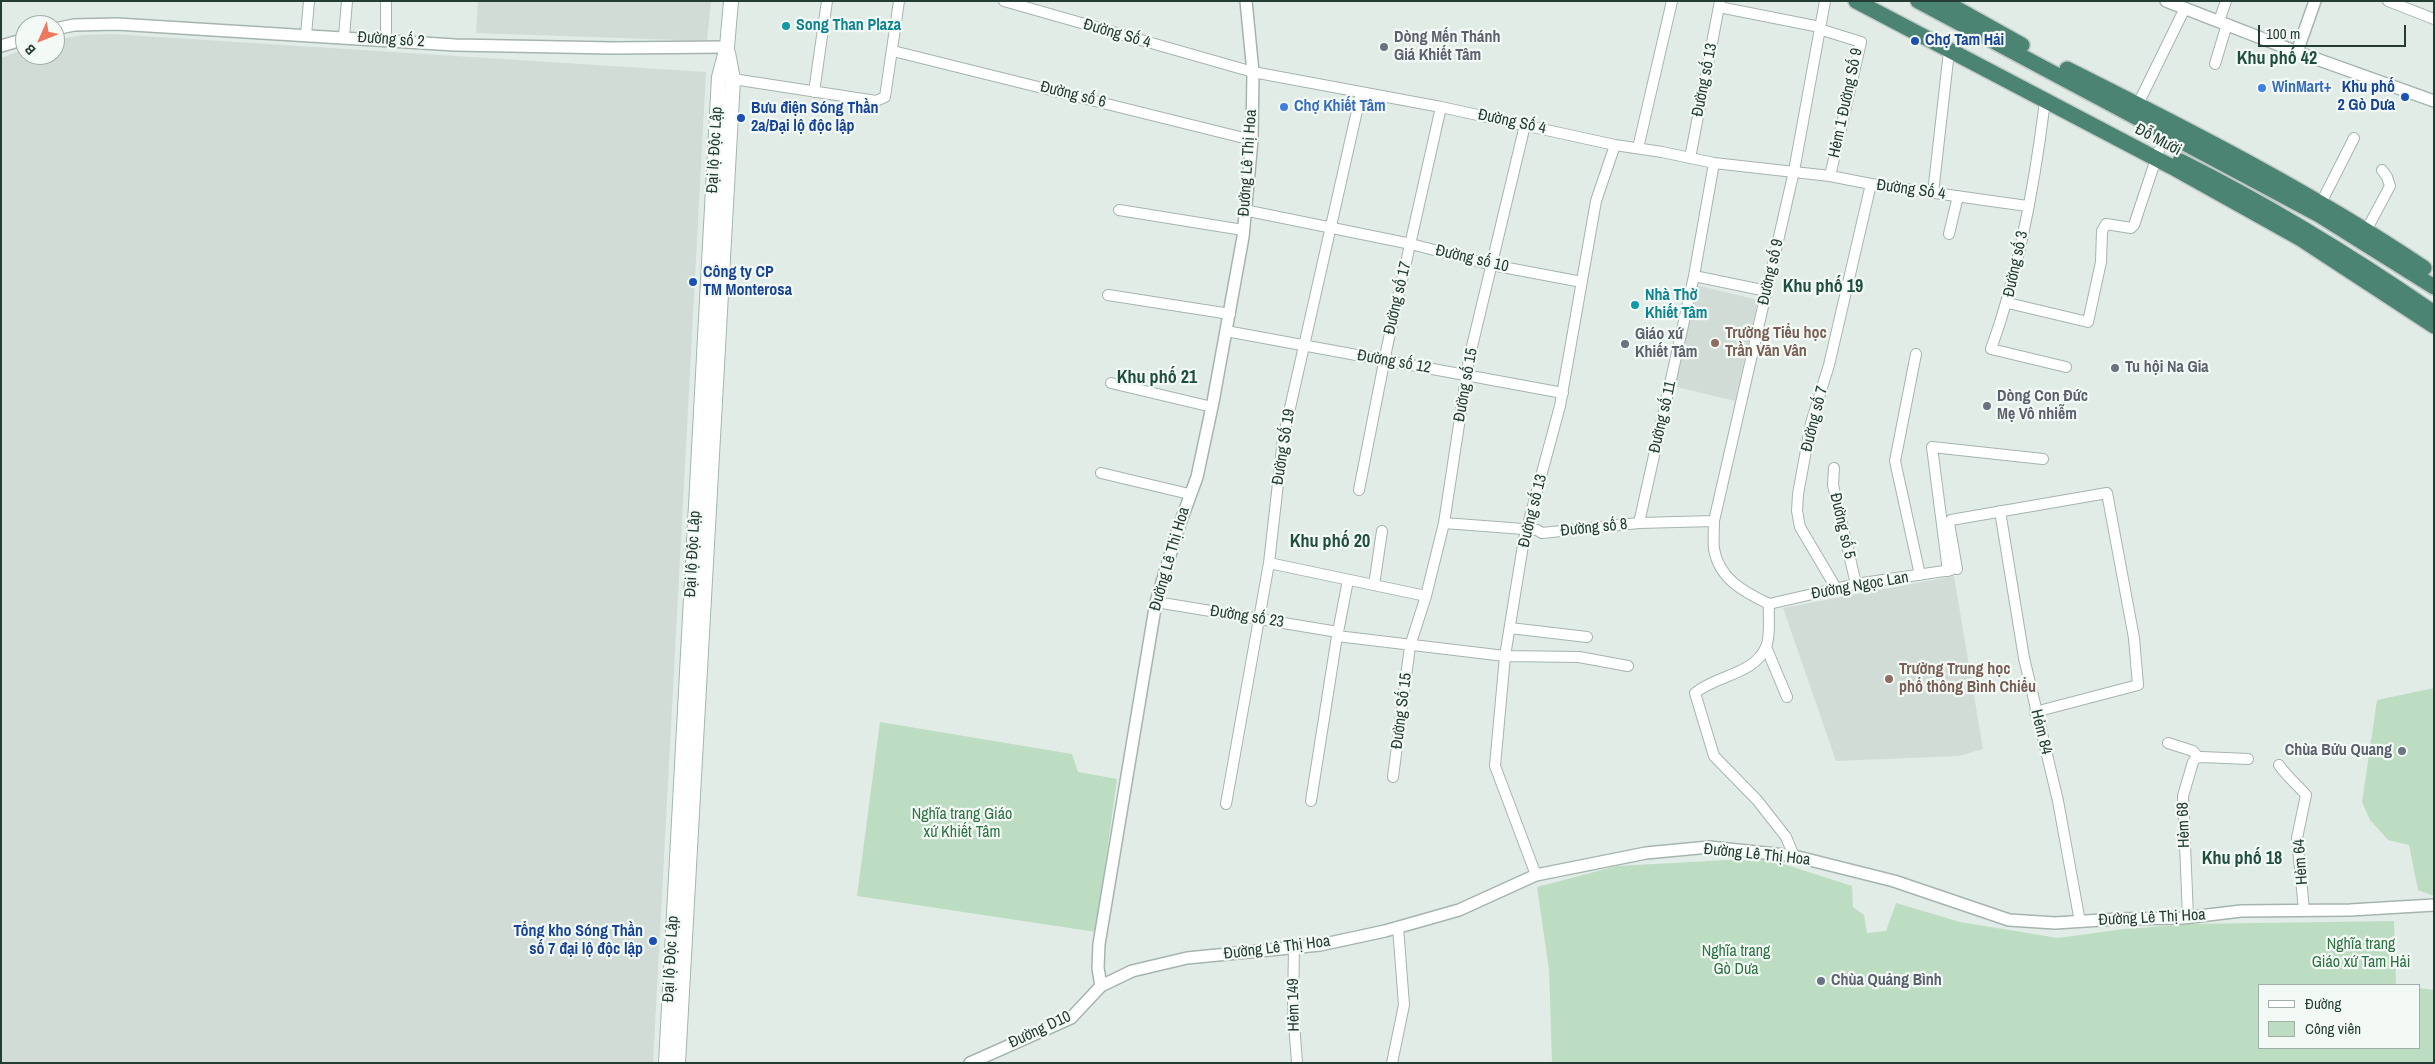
<!DOCTYPE html>
<meta charset="utf-8">
<style>
body{margin:0}
#map{position:relative;width:2435px;height:1064px;overflow:hidden;background:#e2ece7;font-family:"Archivo Narrow",sans-serif}
canvas{display:block}
.frame{position:absolute;inset:0;border:2px solid #233d34;pointer-events:none}
.legend{position:absolute;left:2258px;top:984px;width:162px;height:65px;box-sizing:border-box;background:#f3f9f5;border:1px solid #a0aea8;margin:0;padding:6px 9px;list-style:none;font-size:15px;color:#233d34}
.legend li{display:flex;align-items:center;gap:10px;height:25px}
.legend b{width:25px;border:1px solid #a0aea8}
.north{position:absolute;left:15px;top:15px;width:50px;height:50px;box-sizing:border-box;background:#f3f9f5;border:1px solid #a0aea8;border-radius:50%;rotate:226deg;font-size:14px;font-weight:700;line-height:20px;text-align:center;color:#233d34}
.north::after{content:'';display:block;margin:auto;width:18px;height:22px;background:#ee785f;clip-path:polygon(50% 0,100% 100%,50% 72%,0 100%)}
.scale{position:absolute;left:2258px;top:25px;width:148px;height:22px;box-sizing:border-box;border:2px solid #233d34;border-top:0;padding-left:6px;font-size:15px;line-height:18px;white-space:nowrap;color:#233d34;-webkit-text-stroke:4px #f3f9f5;paint-order:stroke}
</style>
<div id="map">
<canvas width="2435" height="1064"></canvas>
<div class="frame"></div>
<ul class="legend">
<li><b style="height:6px;background:#fff"></b>Đường</li>
<li><b style="height:14px;background:#bcddc2"></b>Công viên</li>
</ul>
<div class="north">B</div>
<div class="scale">100 m</div>
</div>
<script>
const c = document.querySelector('canvas').getContext('2d');
c.lineJoin = 'round';
function fill(path, color) {
  c.fillStyle = color;
  c.fill(path, 'evenodd');
}
function trace(path, color, width, dash) {
  c.strokeStyle = color;
  c.lineWidth = width;
  c.lineCap = dash ? 'butt' : 'round';
  c.setLineDash(dash || []);
  c.stroke(path);
}
function write(font, color, halo, rows, align = 'center') {
  c.font = font + ' "Archivo Narrow",sans-serif';
  c.lineWidth = 4.5;
  c.setLineDash([]);
  c.textBaseline = 'middle';
  c.strokeStyle = halo;
  c.fillStyle = color;
  for (const [text, x, y, turn = 0] of rows) {
    c.save();
    c.translate(x, y);
    c.rotate((+turn || 0) * Math.PI / 180);
    c.textAlign = isNaN(turn) ? turn : align;
    if (halo) c.strokeText(text, 0, 0);
    c.fillText(text, 0, 0);
    c.restore();
  }
}
fill(new Path2D(`
 M 478,1 L 711,1 L 707,41 L 476,33 Z
 M 112,34 L 706,72 L 653,1063 L 1,1063 L 1,58 L 25,49 L 25,55 L 55,55 L 55,40 L 83,35 Z
 M 1696,285 L 1758,300 L 1735,401 L 1673,386 Z
 M 1954,576 L 1983,749 L 1959,756 L 1836,761 L 1783,608 Z`), '#d1dcd6');
fill(new Path2D(`
 M 2434,688 L 2434,896 L 2418,890 L 2409,845 L 2388,840 L 2370,820 L 2362,802 L 2377,700 Z
 M 880,722 L 1072,754 L 1078,772 L 1117,779 L 1096,932 L 857,896 Z
 M 1765,858 L 1852,886 L 1853,907 L 1864,915 L 1867,933 L 1886,931 L 1896,903 L 1960,922 L 2058,938 L 2124,929 L 2192,924 L 2394,921 L 2396,984 L 2403,985 L 2259,985 L 2259,1048 L 2419,1048 L 2419,988 L 2434,990 L 2434,1063 L 1552,1063 L 1549,970 L 1537,887 L 1617,866 Z`), '#bcddc2');
const minor = new Path2D(`
 M 1004,1 L 1253,72 L 1441,107 L 1615,145 L 1662,152 L 1714,163 L 1830,176 L 1871,184 L 2027,206
 M 2388,1 L 2434,19
 M 1719,7 L 1820,27
 M 2219,21 L 2226,1
 M 1819,29 L 1861,42 L 1830,176
 M 306,35 L 309,1
 M 344,37 L 347,1
 M 386,39 L 386,1
 M 893,51 L 1252,140
 M 2215,64 L 2227,24
 M 733,79 L 876,101 L 885,97 L 899,1
 M 814,92 L 827,1
 M 2045,101 C 2035,182 2019,272 1991,349 L 2066,367
 M 2138,104 L 2185,8
 M 1638,148 L 1672,1
 M 1690,158 L 1720,1
 M 1933,193 L 1949,51
 M 2321,203 L 2354,138
 M 1119,210 L 1243,230
 M 1244,210 L 1411,244 L 1492,265 L 1582,282
 M 2367,229 L 2390,186 L 2387,177 L 2382,170
 M 1949,234 L 1958,196
 M 1694,276 L 1767,291
 M 1108,295 L 1230,314
 M 2008,303 L 2088,322 L 2101,262 L 2102,231 L 2106,224 L 2131,228 L 2134,225 L 2159,150
 M 1226,331 L 1563,393
 M 1916,354 L 1895,461 L 1920,575
 M 1111,383 L 1212,407
 M 1834,468 L 1833,485 L 1856,584
 M 1101,473 L 1189,494
 M 1359,490 L 1387,347 L 1441,107
 M 2000,511 L 2024,658 L 2058,801 L 2080,922
 M 1444,523 L 1537,530 L 1542,533 L 1639,523 L 1714,521
 M 1639,523 L 1694,276 L 1714,163
 M 1269,563 L 1426,596
 M 1957,569 L 1949,523 L 1951,520 L 2107,493 L 2134,638 L 2138,685 L 2035,712
 M 1948,571 L 1932,447 L 2043,459
 M 1374,585 L 1382,531
 M 1836,588 L 1800,527 L 1797,511 L 1798,494 L 1811,423 L 1829,365 L 1871,184
 M 1156,602 L 1338,632
 M 1769,604 C 1744,592 1719,579 1714,549 C 1713,540 1714,530 1714,521 L 1794,171 L 1825,1
 M 1769,604 C 1768,617 1771,635 1766,647 C 1754,675 1716,675 1695,693 L 1714,756 L 1757,800 L 1786,837 L 1794,856
 M 1769,604 L 1856,584 L 1951,570
 M 1510,628 L 1587,637
 M 1338,632 L 1337,636 L 1505,656 L 1579,657 L 1628,666
 M 1338,632 L 1348,580
 M 1766,647 L 1787,697
 M 2168,743 L 2193,751 L 2198,757
 M 2279,765 C 2287,777 2297,784 2306,795 L 2297,838 L 2304,910
 M 1393,777 L 1410,646 L 1426,596 L 1444,523 L 1469,359 L 1525,125
 M 1311,801 L 1337,636
 M 1226,804 L 1269,563 L 1283,439 L 1361,93
 M 1536,875 L 1495,766 L 1505,656 L 1524,539 L 1560,406 L 1596,201 L 1615,145
 M 2188,917 L 2183,796 L 2193,762 L 2196,758 L 2202,757 L 2248,759
 M 1294,947 L 1293,1009 L 1297,1063
 M 1392,1063 L 1404,1005 L 1398,927`);
const tertiary = new Path2D(`
 M 2166,1 L 2297,52 L 2434,101
 M 55,29 L 74,25 L 117,24 L 455,45 L 612,48 L 727,47
 M 1,46 L 25,39
 M 2297,52 L 2315,1
 M 1101,986 L 1098,968 L 1099,944 L 1156,602 L 1178,529 L 1197,477 L 1213,402 L 1243,237 L 1252,140 L 1253,72 L 1246,1
 M 970,1063 L 1071,1018 L 1101,986 L 1132,971 L 1187,958 L 1320,945 L 1385,931 L 1459,910 L 1536,875 L 1646,853 L 1709,847 L 1794,856 L 1894,881 L 2009,920 L 2055,923 L 2117,919 L 2183,918 L 2241,911 L 2350,910 L 2434,905`);
const secondary = new Path2D(`
 M 666,1063 L 719,77 L 727,47 L 731,1
 M 678,1063 L 733,79 L 728,53`);
const trunk = new Path2D(`
 M 1856,1 L 2172,167 L 2301,239 L 2434,326
 M 1918,1 L 2319,215 L 2434,287
 M 1943,1 L 2022,45
 M 2067,69 C 2189,130 2311,192 2424,268
 M 2180,161 C 2268,205 2353,257 2434,313`);
trace(minor, '#a5b4ae', 12);
trace(tertiary, '#a5b4ae', 14);
trace(secondary, '#a1b7ae', 16);
trace(trunk, '#c1c9c6', 18);
trace(minor, '#fff', 10);
trace(tertiary, '#fff', 11);
trace(secondary, '#fff', 14);
trace(trunk, '#4c8474', 15);
for (const [x, y, r, color] of [
 [786,26,5,"#0f9aa8"],
 [1915,41,5,"#1a4fb4"],
 [1384,47,5,"#6b7280"],
 [2262,88,5,"#3f7fe0"],
 [2405,97,5,"#1a4fb4"],
 [1284,107,5,"#3f7fe0"],
 [741,118,5,"#1a4fb4"],
 [693,282,5,"#1a4fb4"],
 [1635,305,5,"#0f9aa8"],
 [1715,343,5,"#8d6e63"],
 [1625,344,5,"#6b7280"],
 [2115,368,5,"#6b7280"],
 [1987,406,5,"#6b7280"],
 [1889,679,5,"#8d6e63"],
 [2402,751,5,"#6b7280"],
 [653,941,5,"#1a4fb4"],
 [1821,981,5,"#6b7280"]
]) {
  const dot = new Path2D();
  dot.arc(x, y, r, 0, 2 * Math.PI);
  c.fillStyle = color;
  c.fill(dot);
  trace(dot, '#f3f9f5', 2);
}
write('bold 16px', '#0d838f', '#f3f9f5', [
 ["Song Than Plaza",796,26],
 ["Nhà Thờ",1645,296],
 ["Khiết Tâm",1645,314]
], 'left');
write('16px', '#233d34', '#f3f9f5', [
 ["Đường Số 4",1117,34,16],
 ["Đường số 2",391,40,4],
 ["Đường số 13",1705,80,-79],
 ["Đường số 6",1073,95,14],
 ["Hẻm 1 Đường Số 9",1846,103,-78],
 ["Đường Số 4",1512,122,12],
 ["Đỗ Mười",2158,140,28],
 ["Đại lộ Độc Lập",715,150,-87],
 ["Đường Lê Thị Hoa",1248,163,-86],
 ["Đường Số 4",1911,190,8],
 ["Đường số 10",1472,259,13],
 ["Đường số 3",2016,264,-78],
 ["Đường số 9",1771,272,-77],
 ["Đường số 17",1398,298,-77],
 ["Đường số 12",1394,362,10],
 ["Đường số 15",1466,385,-80],
 ["Đường số 11",1663,417,-77],
 ["Đường số 7",1815,419,-76],
 ["Đường Số 19",1284,447,-81],
 ["Đường số 13",1533,511,-76],
 ["Đường số 5",1842,526,77],
 ["Đường số 8",1594,528,-6],
 ["Đại lộ Độc Lập",693,554,-87],
 ["Đường Lê Thị Hoa",1170,559,-74],
 ["Đường Ngọc Lan",1860,586,-10],
 ["Đường số 23",1247,617,9],
 ["Đường Số 15",1402,711,-83],
 ["Hẻm 84",2041,732,76],
 ["Hẻm 68",2184,825,-92],
 ["Đường Lê Thị Hoa",1757,855,6],
 ["Hẻm 64",2301,862,-94],
 ["Đường Lê Thị Hoa",2152,918,-3],
 ["Đường Lê Thị Hoa",1277,948,-7],
 ["Đại lộ Độc Lập",671,959,-87],
 ["Hẻm 149",1294,1005,-91],
 ["Đường D10",1040,1030,-25]
]);
write('bold 16px', '#5b616d', '#f3f9f5', [
 ["Dòng Mến Thánh",1394,38],
 ["Giá Khiết Tâm",1394,56],
 ["Giáo xứ",1635,335],
 ["Khiết Tâm",1635,353],
 ["Tu hội Na Gia",2125,368],
 ["Dòng Con Đức",1997,397],
 ["Mẹ Vô nhiễm",1997,415],
 ["Chùa Bửu Quang",2392,751,"right"],
 ["Chùa Quảng Bình",1831,981]
], 'left');
write('bold 16px', '#164399', '#f3f9f5', [
 ["Chợ Tam Hải",1925,41],
 ["Khu phố",2395,88,"right"],
 ["2 Gò Dưa",2395,106,"right"],
 ["Bưu điện Sóng Thần",751,109],
 ["2a/Đại lộ độc lập",751,127],
 ["Công ty CP",703,273],
 ["TM Monterosa",703,291],
 ["Tổng kho Sóng Thần",643,932,"right"],
 ["số 7 đại lộ độc lập",643,950,"right"]
], 'left');
write('bold 16px', '#366cbe', '#f3f9f5', [
 ["WinMart+",2272,88],
 ["Chợ Khiết Tâm",1294,107]
], 'left');
write('bold 16px', '#785e54', '#f3f9f5', [
 ["Trường Tiểu học",1725,334],
 ["Trần Văn Vân",1725,352],
 ["Trường Trung học",1899,670],
 ["phổ thông Bình Chiểu",1899,688]
], 'left');
write('16px', '#2e7244', '#f3f9f5', [
 ["Nghĩa trang Giáo",962,815],
 ["xứ Khiết Tâm",962,833],
 ["Nghĩa trang",2361,945],
 ["Giáo xứ Tam Hải",2361,963],
 ["Nghĩa trang",1736,952],
 ["Gò Dưa",1736,970]
]);
write('bold 18px', '#1f4e40', '#f3f9f5', [
 ["Khu phố 42",2277,59],
 ["Khu phố 19",1823,287],
 ["Khu phố 21",1157,378],
 ["Khu phố 20",1330,542],
 ["Khu phố 18",2242,859]
]);
</script>
